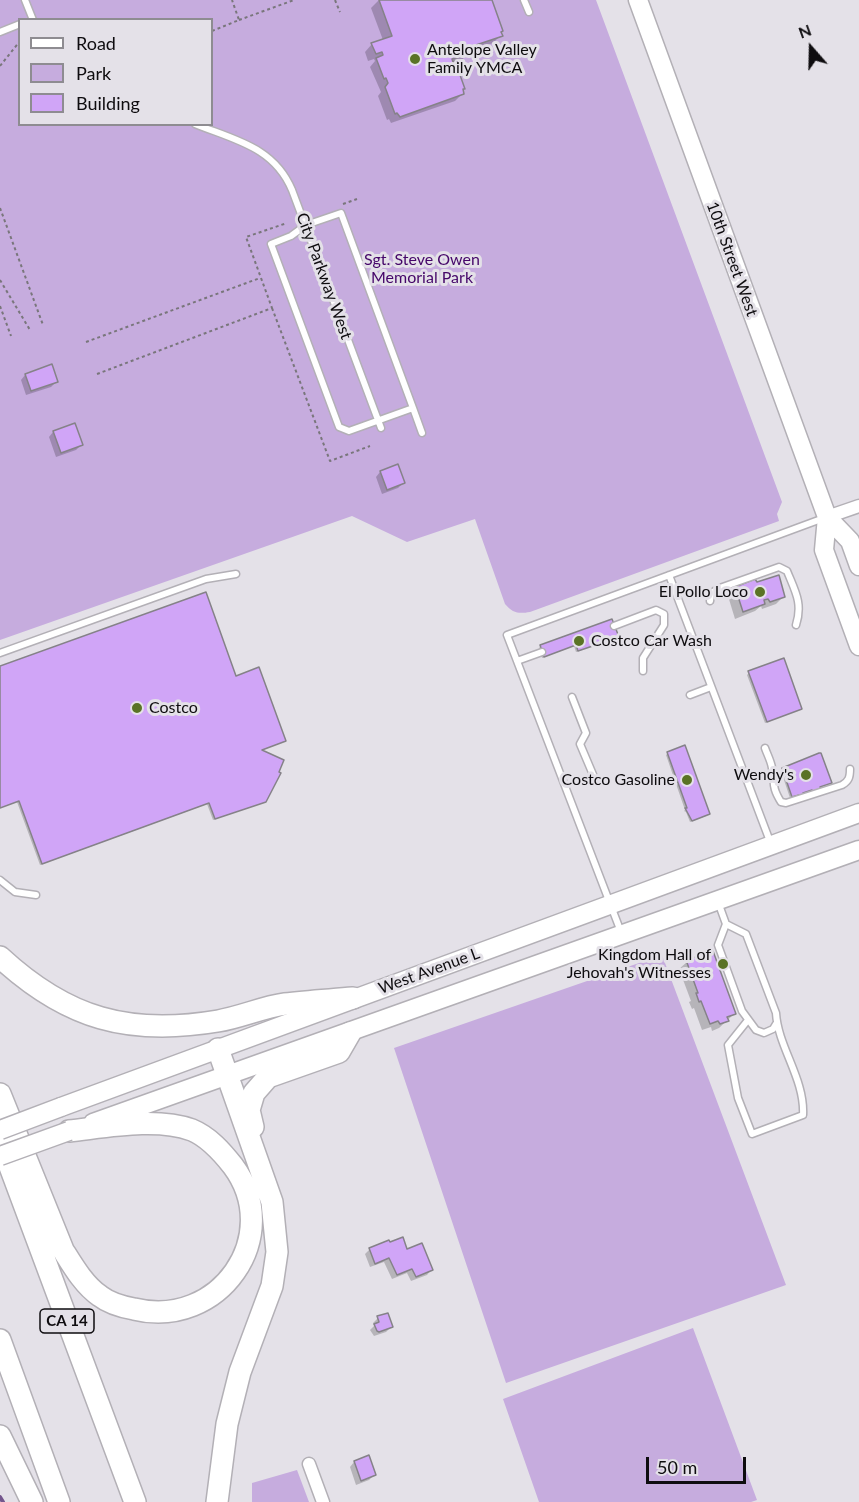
<!DOCTYPE html>
<style>
body{margin:0}
#map{position:relative;width:859px;height:1502px;overflow:hidden;background:#e4e1e8;font-family:Lato,sans-serif}
canvas{display:block}
.legend{position:absolute;left:18px;top:18px;width:195px;height:108px;box-sizing:border-box;background:#e4e1e8;border:2px solid #8e8c91;margin:0;padding:8px 10px;list-style:none;font-size:18px;color:#0e0c0f}
.legend li{display:flex;align-items:center;gap:12px;height:30px}
.legend b{width:30px;border:2px solid #8e8c91}
.north{position:absolute;left:781px;top:18px;width:60px;height:60px;-webkit-text-stroke:4px #e4e1e8;paint-order:stroke;rotate:340deg;font-size:16px;font-weight:700;line-height:24px;text-align:center;color:#0e0c0f}
.north::after{content:'';display:block;margin:auto;width:21px;height:27px;background:#0e0c0f;clip-path:polygon(50% 0,100% 100%,50% 72%,0 100%)}
.scale{position:absolute;left:646px;top:1457px;width:100px;height:27px;box-sizing:border-box;border:3px solid #0e0c0f;border-top:0;padding-left:8px;font-size:18px;line-height:21px;white-space:nowrap;color:#0e0c0f;-webkit-text-stroke:4px #e4e1e8;paint-order:stroke}
</style>
<div id="map">
<canvas width="859" height="1502"></canvas>
<ul class="legend">
<li><b style="height:8px;background:#fff"></b>Road</li>
<li><b style="height:16px;background:#c6acde"></b>Park</li>
<li><b style="height:16px;background:#d0a5f7"></b>Building</li>
</ul>
<div class="north">N</div>
<div class="scale">50 m</div>
</div>
<script>
const c = document.querySelector('canvas').getContext('2d');
c.lineJoin = 'round';
function fill(path, color) {
  c.fillStyle = color;
  c.fill(path, 'evenodd');
}
function trace(path, color, width, dash) {
  c.strokeStyle = color;
  c.lineWidth = width;
  c.lineCap = dash ? 'butt' : 'round';
  c.setLineDash(dash || []);
  c.stroke(path);
}
function write(font, color, halo, rows, align = 'center') {
  c.font = font + ' Lato,sans-serif';
  c.lineWidth = 6;
  c.setLineDash([]);
  c.textBaseline = 'middle';
  c.strokeStyle = halo;
  c.fillStyle = color;
  for (const [text, x, y, turn = 0] of rows) {
    c.save();
    c.translate(x, y);
    c.rotate((+turn || 0) * Math.PI / 180);
    c.textAlign = isNaN(turn) ? turn : align;
    if (halo) c.strokeText(text, 0, 0);
    c.fillText(text, 0, 0);
    c.restore();
  }
}
fill(new Path2D(`
 M 0,0 L 596,0 L 782,502 L 777,514 L 779,521 L 530,612 C 518,614 513,613 505,604 L 475,519 L 407,542 L 352,516 L 0,640 ZM 20,20 L 212,20 L 212,124 L 20,124 Z
 M 662,955 L 786,1285 L 506,1383 L 394,1048 Z
 M 693,1328 L 757,1500 L 751,1502 L 539,1502 L 503,1399 Z
 M 297,1470 L 309,1502 L 252,1502 L 252,1483 Z`), '#c6acde');
fill(new Path2D(`
 M 379,0 L 490,0 L 501,35 L 493,43 L 470,51 L 460,62 L 454,63 L 462,94 L 455,101 L 391,123 L 389,119 L 387,120 L 378,96 L 381,92 L 370,67 L 375,61 L 374,59 L 368,61 L 365,52 L 372,44 L 383,40 L 371,8 Z
 M 25,375 L 56,382 L 51,387 L 26,395 L 21,380 Z
 M 74,425 L 81,445 L 76,450 L 56,457 L 49,437 L 53,432 Z
 M 380,472 L 403,483 L 398,488 L 382,494 L 376,477 Z
 M 736,589 L 784,596 L 776,604 L 762,609 L 761,606 L 755,611 L 735,619 L 728,596 Z
 M 617,636 L 576,652 L 574,646 L 542,658 L 539,648 L 541,646 Z
 M 0,668 L 235,678 L 284,741 L 261,751 L 265,801 L 213,820 L 207,804 L 40,865 L 17,802 L 0,808 Z
 M 749,673 L 801,709 L 765,723 L 747,675 Z
 M 668,753 L 708,814 L 706,816 L 690,822 L 686,812 L 684,811 L 685,810 L 666,755 Z
 M 783,769 L 819,787 L 810,793 L 810,791 L 802,794 L 801,796 L 790,798 L 781,771 Z
 M 687,962 L 734,1014 L 719,1028 L 712,1031 L 711,1027 L 702,1030 L 694,1008 L 692,1009 L 689,1002 L 691,1001 L 679,969 Z
 M 389,1244 L 406,1251 L 431,1270 L 427,1275 L 411,1281 L 407,1273 L 392,1279 L 384,1262 L 370,1267 L 365,1254 L 370,1249 Z
 M 378,1318 L 391,1327 L 386,1332 L 374,1336 L 370,1330 L 374,1326 L 373,1323 Z
 M 368,1457 L 374,1475 L 369,1480 L 356,1485 L 350,1467 L 354,1462 Z`), '#0003');
trace(new Path2D(`
 M 0,1497 L 3,1502`), '#74568d', 4);
const building = new Path2D(`
 M 379,0 L 492,0 L 503,31 L 501,32 L 503,36 L 470,47 L 472,52 L 470,54 L 452,59 L 453,62 L 455,61 L 465,89 L 463,89 L 464,94 L 400,117 L 397,113 L 395,114 L 385,87 L 388,83 L 386,78 L 384,79 L 376,58 L 383,55 L 382,52 L 376,54 L 371,43 L 392,36 Z
 M 52,364 L 58,382 L 31,391 L 25,374 Z
 M 75,423 L 83,445 L 61,453 L 53,431 Z
 M 398,464 L 405,483 L 387,490 L 380,471 Z
 M 779,575 L 785,597 L 770,602 L 768,599 L 764,600 L 765,604 L 743,612 L 735,587 L 755,579 L 757,582 Z
 M 206,592 L 236,676 L 259,667 L 286,741 L 262,750 L 284,760 L 279,772 L 281,773 L 266,802 L 215,819 L 209,803 L 42,864 L 19,801 L 0,808 L 0,666 Z
 M 612,619 L 619,637 L 578,651 L 576,645 L 544,657 L 540,645 Z
 M 784,658 L 802,709 L 767,722 L 748,671 Z
 M 685,745 L 710,814 L 692,821 L 685,808 L 687,808 L 667,752 Z
 M 819,753 L 821,753 L 832,783 L 820,787 L 821,789 L 812,792 L 812,790 L 803,793 L 804,795 L 800,797 L 799,795 L 792,797 L 782,768 Z
 M 713,951 L 736,1014 L 727,1017 L 729,1021 L 720,1024 L 718,1021 L 710,1024 L 701,1001 L 699,1002 L 696,993 L 698,993 L 686,960 Z
 M 403,1237 L 407,1249 L 422,1243 L 433,1270 L 416,1277 L 412,1269 L 397,1275 L 389,1258 L 375,1264 L 369,1248 L 389,1240 L 390,1242 Z
 M 388,1313 L 393,1327 L 379,1332 L 377,1331 L 374,1324 L 379,1322 L 377,1316 Z
 M 369,1455 L 376,1475 L 361,1481 L 354,1461 Z`);
fill(building, '#d0a5f7');
trace(building, '#858288', 1.5);
const service = new Path2D(`
 M 25,0 L 33,20
 M 524,0 L 529,12
 M 0,32 L 20,24
 M 195,124 C 235,140 274,147 292,190 L 381,428
 M 341,213 L 413,408 L 349,431 L 339,427 L 271,244 L 291,236 L 306,225 Z
 M 413,408 L 422,433
 M 669,575 L 771,844
 M 710,601 L 711,594 L 717,589 L 779,567 L 787,571 C 795,591 803,603 796,625
 M 614,626 L 656,610 L 664,614 L 664,625 L 643,658 L 643,671
 M 0,653 L 206,579 L 236,574
 M 517,661 L 542,652
 M 690,695 L 711,687
 M 572,697 L 586,733 L 580,744 L 594,777
 M 765,748 C 767,754 771,761 772,768 C 775,783 771,786 781,802 L 786,803 L 842,785 C 849,781 850,777 850,769
 M 0,880 L 15,892 L 36,895
 M 718,902 L 726,924 L 718,945 L 742,1011 L 756,1030 L 764,1033 L 773,1029 L 776,1024
 M 726,924 L 746,934 L 776,1013 C 778,1047 805,1079 803,1115 L 752,1134 L 738,1098 L 728,1045 L 748,1020
 M 621,932 L 507,635 L 824,518`);
const minor = new Path2D(`
 M 827,517 L 859,506
 M 309,1464 L 323,1502`);
const primary = new Path2D(`
 M 638,0 L 827,517 L 850,541 L 859,566
 M 827,517 L 824,550 L 859,646
 M 61,1107 L 859,813
 M 93,1123 L 859,850`);
const motorway = new Path2D(`
 M 0,957 C 67,1019 129,1036 218,1021 C 241,1017 263,1007 285,1004 C 307,1001 331,1000 353,998
 M 0,1094 L 63,1250 C 73,1266 84,1285 100,1296 C 109,1303 123,1307 134,1309 C 219,1330 285,1236 233,1166 C 222,1152 209,1137 192,1130 C 156,1117 106,1127 69,1131
 M 253,1127 L 249,1110 L 254,1093 L 268,1077 L 339,1052 L 350,1033
 M 0,1140 L 135,1502
 M 0,1340 L 59,1502
 M 0,1436 L 32,1502
 M 217,1502 L 227,1424 L 240,1372 L 272,1286 L 277,1252 L 272,1202 L 218,1049`);
trace(service, '#b3b0b6', 9);
trace(minor, '#b3b0b6', 15);
trace(primary, '#b3b0b6', 21);
trace(motorway, '#b3b0b6', 24);
trace(new Path2D(`
 M 335,0 L 340,12
 M 239,20 L 294,0
 M 212,31 L 239,20 L 232,0
 M 0,66 L 20,41
 M 343,204 L 357,199
 M 0,208 L 43,325
 M 0,280 L 30,330
 M 0,306 L 11,336
 M 272,308 L 330,461 L 370,446
 M 86,342 L 260,278
 M 97,374 L 272,308 L 246,237 L 287,223`), '#79767b', 2, [3, 3]);
trace(service, '#fff', 6);
trace(minor, '#fff', 12);
trace(primary, '#fff', 18);
trace(motorway, '#fff', 21);
const primaryBridge = new Path2D(`
 M 0,1130 L 61,1107
 M 0,1156 L 69,1131`);
trace(primaryBridge, '#b3b0b6', 21, []);
trace(primaryBridge, '#fff', 18);
for (const [x, y, r, color] of [
 [415,59,6,"#5a7326"],
 [760,592,6,"#5a7326"],
 [579,641,6,"#5a7326"],
 [137,708,6,"#5a7326"],
 [806,775,6,"#5a7326"],
 [687,780,6,"#5a7326"],
 [723,964,6,"#5a7326"]
]) {
  const dot = new Path2D();
  dot.arc(x, y, r, 0, 2 * Math.PI);
  c.fillStyle = color;
  c.fill(dot);
  trace(dot, '#e4e1e8', 2);
}
for (const [x, y, w] of [
 [67,1321,54]
]) {
  const box = new Path2D();
  box.roundRect(x - w / 2, y - 12, w, 24, 4.5);
  c.fillStyle = '#e4e1e8';
  c.fill(box);
  trace(box, '#0e0c0f', 1.5);
}
write('bold 15px', '#0e0c0f', null, [
 ["CA 14",67,1321]
]);
write('16px', '#0e0c0f', '#e4e1e8', [
 ["Antelope Valley",427,50,"left"],
 ["Family YMCA",427,68,"left"],
 ["El Pollo Loco",748,592],
 ["Costco Car Wash",591,641,"left"],
 ["Costco",149,708,"left"],
 ["Wendy's",794,775],
 ["Costco Gasoline",675,780],
 ["Kingdom Hall of",711,955],
 ["Jehovah's Witnesses",711,973]
], 'right');
write('16px', '#0e0c0f', '#e4e1e8', [
 ["10th Street West",732,259,70],
 ["City Parkway West",324,276,70],
 ["West Avenue L",429,971,-20]
]);
write('16px', '#450669', '#e4e1e8', [
 ["Sgt. Steve Owen",422,260],
 ["Memorial Park",422,278]
]);
</script>
